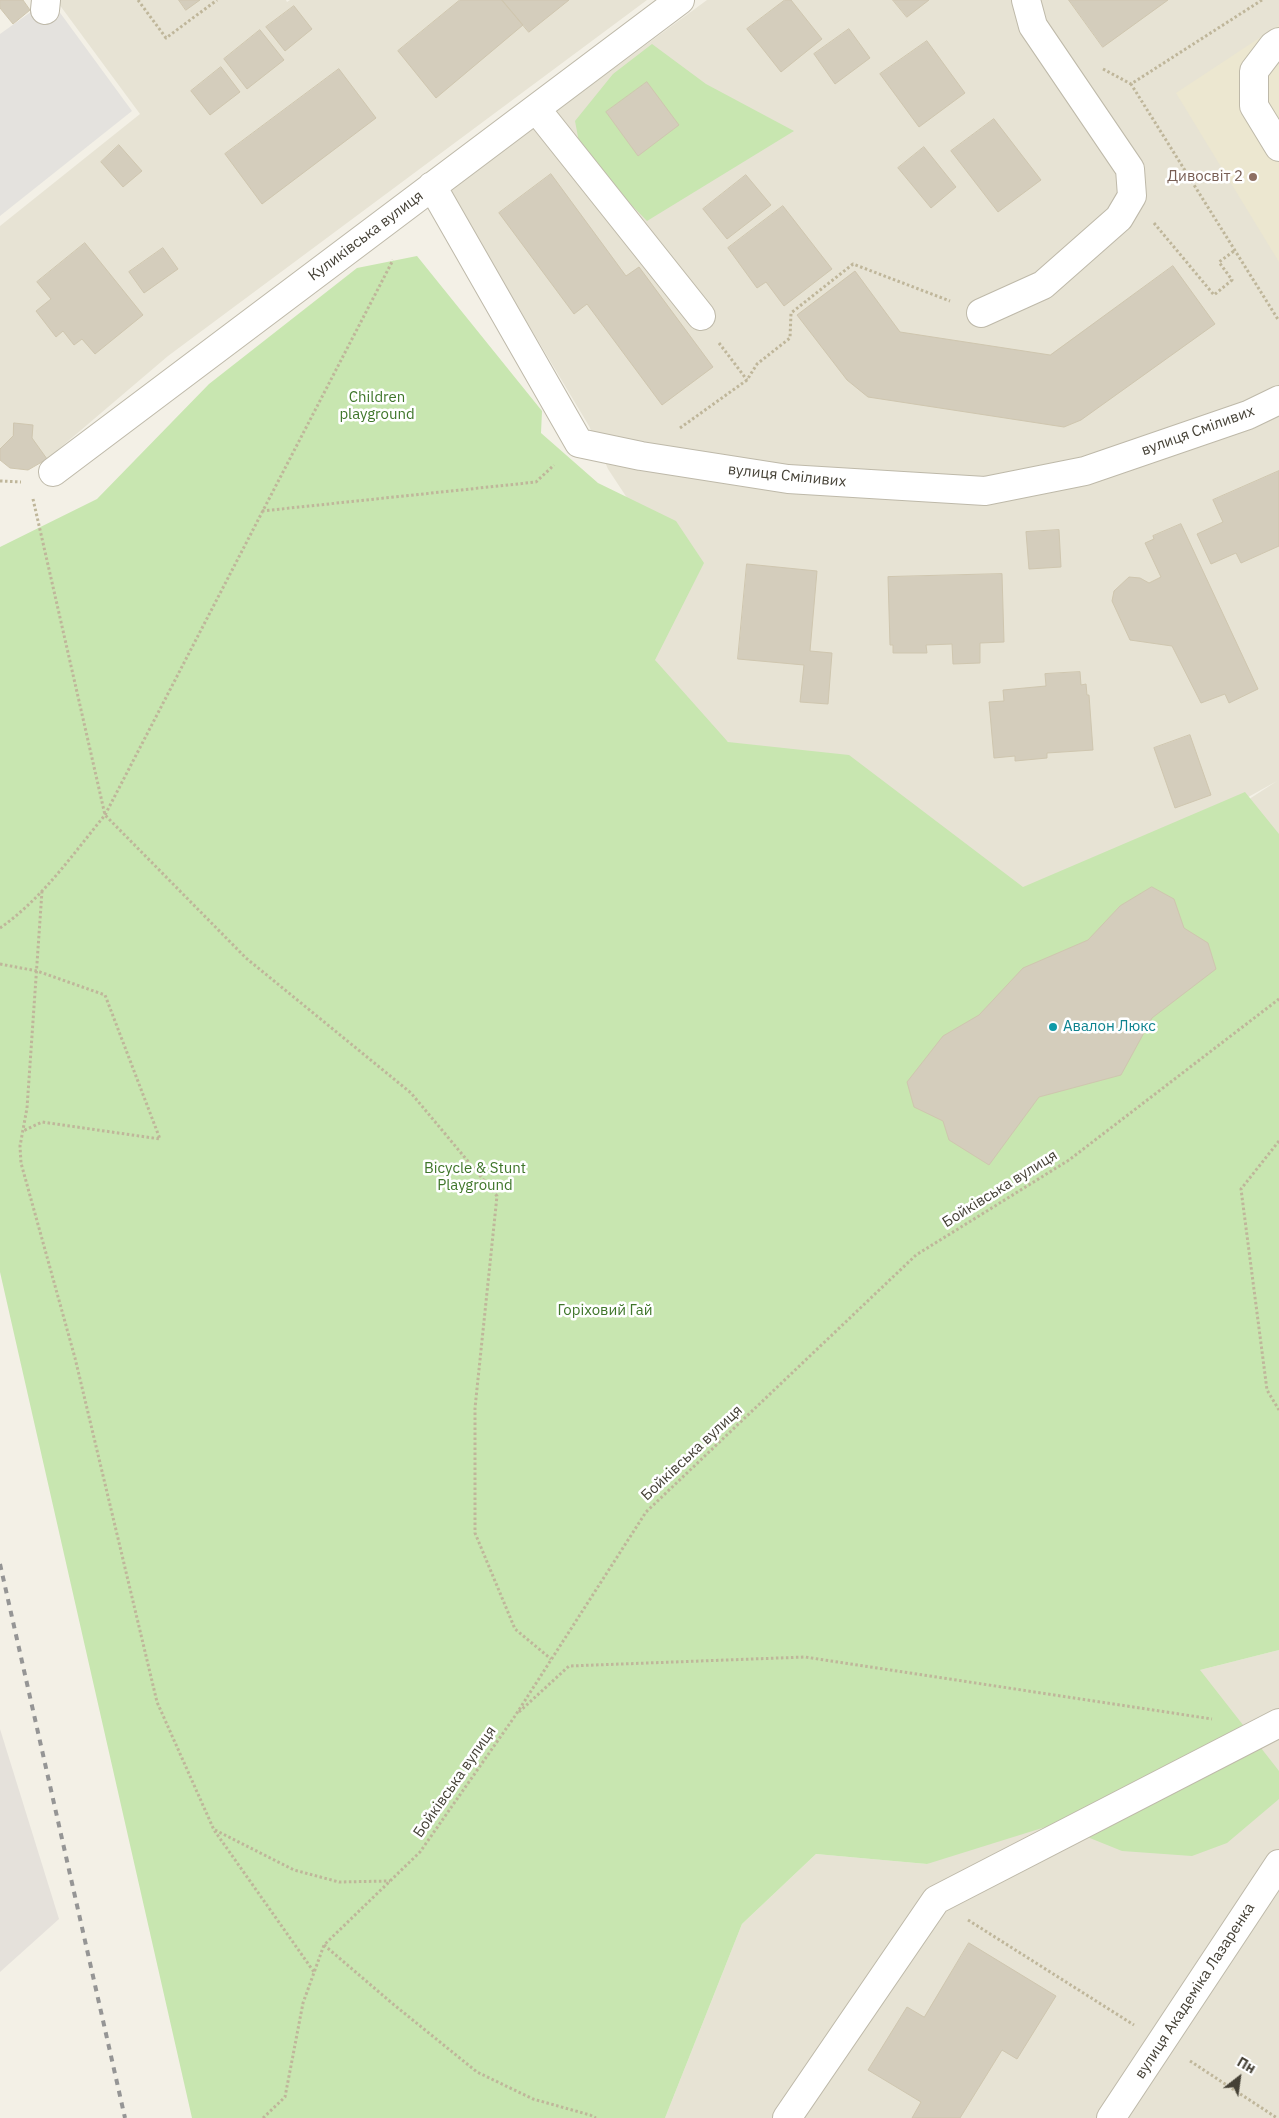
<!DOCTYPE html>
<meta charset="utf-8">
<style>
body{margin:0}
#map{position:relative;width:1279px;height:2118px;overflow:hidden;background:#f3f0e6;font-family:"IBM Plex Sans",sans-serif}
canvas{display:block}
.north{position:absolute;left:1214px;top:2053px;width:50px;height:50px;-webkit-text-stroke:4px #fff;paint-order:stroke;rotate:30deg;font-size:14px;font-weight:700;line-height:20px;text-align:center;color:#454136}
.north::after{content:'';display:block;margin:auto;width:18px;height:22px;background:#454136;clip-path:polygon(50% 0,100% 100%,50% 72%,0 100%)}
</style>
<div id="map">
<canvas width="1279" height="2118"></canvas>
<div class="north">Пн</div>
</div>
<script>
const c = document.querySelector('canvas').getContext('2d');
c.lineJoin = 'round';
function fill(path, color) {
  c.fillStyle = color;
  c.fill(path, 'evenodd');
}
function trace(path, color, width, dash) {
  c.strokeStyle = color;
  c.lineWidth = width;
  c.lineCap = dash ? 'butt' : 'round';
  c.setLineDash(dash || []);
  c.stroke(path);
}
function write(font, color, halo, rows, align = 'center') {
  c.font = font + ' "IBM Plex Sans",sans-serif';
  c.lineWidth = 5;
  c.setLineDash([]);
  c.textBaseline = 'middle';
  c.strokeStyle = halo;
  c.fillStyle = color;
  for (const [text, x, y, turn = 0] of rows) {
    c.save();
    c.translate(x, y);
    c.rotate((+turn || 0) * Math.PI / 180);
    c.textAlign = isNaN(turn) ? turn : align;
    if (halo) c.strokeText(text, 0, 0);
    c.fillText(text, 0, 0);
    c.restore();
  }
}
fill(new Path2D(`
 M 56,0 L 286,0 L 287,2 L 290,0 L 647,0 L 168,356 L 47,459 L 0,455 L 0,226 L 140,114 Z
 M 707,0 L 1279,0 L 1279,1027 L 682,1167 L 1277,781 L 1040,913 L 630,688 L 658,545 L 608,469 L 589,426 L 448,190 Z
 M 1279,1650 L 1279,2118 L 665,2118 L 742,1924 L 816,1854 L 927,1864 L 1200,1670 Z`), '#e7e3d4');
fill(new Path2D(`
 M 0,1729 L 59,1919 L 0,1972 Z`), '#e5e1db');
fill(new Path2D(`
 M 1279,25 L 1279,262 L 1176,93 Z`), '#ece7d0');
fill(new Path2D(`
 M 652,44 L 706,84 L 794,131 L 647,221 L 581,153 L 575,121 L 613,74 Z
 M 417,256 L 542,411 L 541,433 L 598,483 L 676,521 L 704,563 L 655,660 L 728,742 L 849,755 L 1023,887 L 1245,792 L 1279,834 L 1279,1650 L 1200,1670 L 1279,1771 L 1279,1799 L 1227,1843 L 1192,1856 L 1122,1851 L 1055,1824 L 927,1864 L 816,1854 L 742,1924 L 665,2118 L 192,2118 L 0,1272 L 0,547 L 97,499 L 209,384 L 357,268 Z`), '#c8e6b0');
fill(new Path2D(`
 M 35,9 L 58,10 L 132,111 L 0,216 L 0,34 Z`), '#e4e2de');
const building = new Path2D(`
 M 0,0 L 23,0 L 30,10 L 13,24 L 0,8 Z
 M 179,0 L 200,0 L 186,10 Z
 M 460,0 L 502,0 L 523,25 L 436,98 L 398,51 Z
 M 502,0 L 569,0 L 529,32 Z
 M 785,0 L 791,0 L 822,39 L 781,72 L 747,29 Z
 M 893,0 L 929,0 L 907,17 Z
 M 1069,0 L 1168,0 L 1103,47 Z
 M 294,6 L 312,29 L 285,51 L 266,27 Z
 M 849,29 L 870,58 L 835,84 L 814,54 Z
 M 260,30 L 284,60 L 247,89 L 224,59 Z
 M 927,41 L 965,93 L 919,127 L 880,74 Z
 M 221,67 L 240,92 L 210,115 L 191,91 Z
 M 339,69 L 376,118 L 262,204 L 225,154 Z
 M 647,82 L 679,125 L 638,156 L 606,112 Z
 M 994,119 L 1041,180 L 998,212 L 951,151 Z
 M 119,145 L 142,171 L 123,187 L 101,162 Z
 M 924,147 L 956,187 L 931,208 L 898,168 Z
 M 551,174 L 626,276 L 639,267 L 713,367 L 662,405 L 587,304 L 574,314 L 499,213 Z
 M 746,175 L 771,205 L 727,239 L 703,209 Z
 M 783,206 L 832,269 L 784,306 L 766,282 L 757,288 L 728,248 Z
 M 85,243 L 143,315 L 95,354 L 82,339 L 74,345 L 63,331 L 56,337 L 36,311 L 51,299 L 37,282 Z
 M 163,248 L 178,269 L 144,293 L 129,272 Z
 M 1173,266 L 1215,324 L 1081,420 L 1064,427 L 868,397 L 847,380 L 797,315 L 855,271 L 900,332 L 1050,355 Z
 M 14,423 L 33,425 L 32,438 L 47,459 L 28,470 L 10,468 L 0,460 L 0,449 L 13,436 Z
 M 1279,471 L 1279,546 L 1241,563 L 1236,553 L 1211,564 L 1197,534 L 1223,522 L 1213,500 Z
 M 1181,524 L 1258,689 L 1229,703 L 1225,694 L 1201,703 L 1172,646 L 1130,640 L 1112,601 L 1114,591 L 1129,577 L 1140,578 L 1149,583 L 1161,577 L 1145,543 L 1154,539 L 1153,536 Z
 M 1059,530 L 1061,567 L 1029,569 L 1026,532 Z
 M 747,564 L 817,571 L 810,651 L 832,653 L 828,704 L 800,702 L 804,665 L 738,659 Z
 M 1002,574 L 1004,642 L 980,643 L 980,663 L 953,664 L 952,644 L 926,645 L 927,653 L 893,653 L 893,645 L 890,645 L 888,577 Z
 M 1080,672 L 1081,685 L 1086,684 L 1087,695 L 1089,695 L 1093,750 L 1047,753 L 1047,758 L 1015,761 L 1015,756 L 994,758 L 989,702 L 1004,701 L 1003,690 L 1046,686 L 1045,674 Z
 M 1190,735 L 1211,795 L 1175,808 L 1154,748 Z
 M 1152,887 L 1174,899 L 1184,928 L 1208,943 L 1216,969 L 1152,1018 L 1121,1075 L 1039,1097 L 989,1165 L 949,1140 L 943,1121 L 914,1107 L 907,1082 L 943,1036 L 979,1015 L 1023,968 L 1088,940 L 1120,906 Z
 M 969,1943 L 1056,1996 L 1017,2059 L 1002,2050 L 960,2118 L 912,2118 L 921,2102 L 868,2070 L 907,2007 L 924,2017 Z`);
fill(building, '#d4cdbc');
trace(building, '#cfc6af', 1);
const minor = new Path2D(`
 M 45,10 L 46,0
 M 1279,42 L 1273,46 L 1254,71 L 1254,106 L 1279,147
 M 537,110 L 701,316
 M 432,186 L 579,443 L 641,456 L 788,479 L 985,491 L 1085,471 L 1248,415 L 1279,400
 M 981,313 L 1043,285 L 1119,218 L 1132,196 L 1130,169 L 1033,26 L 1026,0
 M 53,472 L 680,0
 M 787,2118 L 936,1900 L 1279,1723
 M 1111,2118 L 1279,1864`);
trace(minor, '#beb9a9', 30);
trace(new Path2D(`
 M 138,0 L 166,38 L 217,0
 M 1262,0 L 1131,84 L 1279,321
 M 1103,69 L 1131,84
 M 1154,223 L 1214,295 L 1232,280 L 1219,262 L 1234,251
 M 719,343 L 747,380
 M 680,428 L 747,380 L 757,364 L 790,338 L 791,313 L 853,264 L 950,301
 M 0,481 L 21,482
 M 33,499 L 105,815 L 246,958 L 411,1093 L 497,1196 L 475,1408 L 475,1533 L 515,1629 L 551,1659
 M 262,511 L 536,482 L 554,465
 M 42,891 L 27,1108 L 20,1146 L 21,1163 L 75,1358 L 157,1702 L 214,1830 L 314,1972
 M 0,928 C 42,899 73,854 105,815 L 393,260
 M 0,964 L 37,971 L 105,995 L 160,1139 L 42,1122 L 23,1131
 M 1279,1141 L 1241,1189 L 1267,1390 L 1279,1410
 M 519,1712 L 569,1666 L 805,1657 L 1212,1719
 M 215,1830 L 294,1870 L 339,1882 L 390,1881
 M 968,1920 L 1134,2025
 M 324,1945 L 393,2004 L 477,2072 L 533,2099 L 590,2115 L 596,2118
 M 1190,2061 L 1277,2118
 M 263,2118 L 285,2097 L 303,2003 L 324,1945 L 420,1852 L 515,1716 L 646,1512 L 916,1255 L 1069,1160 L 1279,999`), '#bfb69a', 3, [2.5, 2.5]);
trace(minor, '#fff', 28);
trace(new Path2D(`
 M 0,1564 L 125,2118`), '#959595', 4, [6, 6]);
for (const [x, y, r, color] of [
 [1253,177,5,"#8d6e63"],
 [1053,1027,5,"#0f9aa8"]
]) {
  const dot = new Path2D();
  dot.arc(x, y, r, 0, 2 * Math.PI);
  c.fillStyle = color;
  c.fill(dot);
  trace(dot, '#fff', 2);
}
write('15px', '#785e54', '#fff', [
 ["Дивосвіт 2",1243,177]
], 'right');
write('15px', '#454136', '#fff', [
 ["Куликівська вулиця",366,236,-37],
 ["вулиця Сміливих",1198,431,-20],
 ["вулиця Сміливих",787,476,6],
 ["Бойківська вулиця",1000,1189,-32],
 ["Бойківська вулиця",692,1453,-43],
 ["Бойківська вулиця",455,1782,-55],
 ["вулиця Академіка Лазаренка",1195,1991,-57]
]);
write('15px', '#3f762a', '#fff', [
 ["Children",377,398],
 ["playground",377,415],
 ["Bicycle & Stunt",475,1169],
 ["Playground",475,1186],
 ["Горіховий Гай",605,1311]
]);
write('15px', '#0d838f', '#fff', [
 ["Авалон Люкс",1063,1027]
], 'left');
</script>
